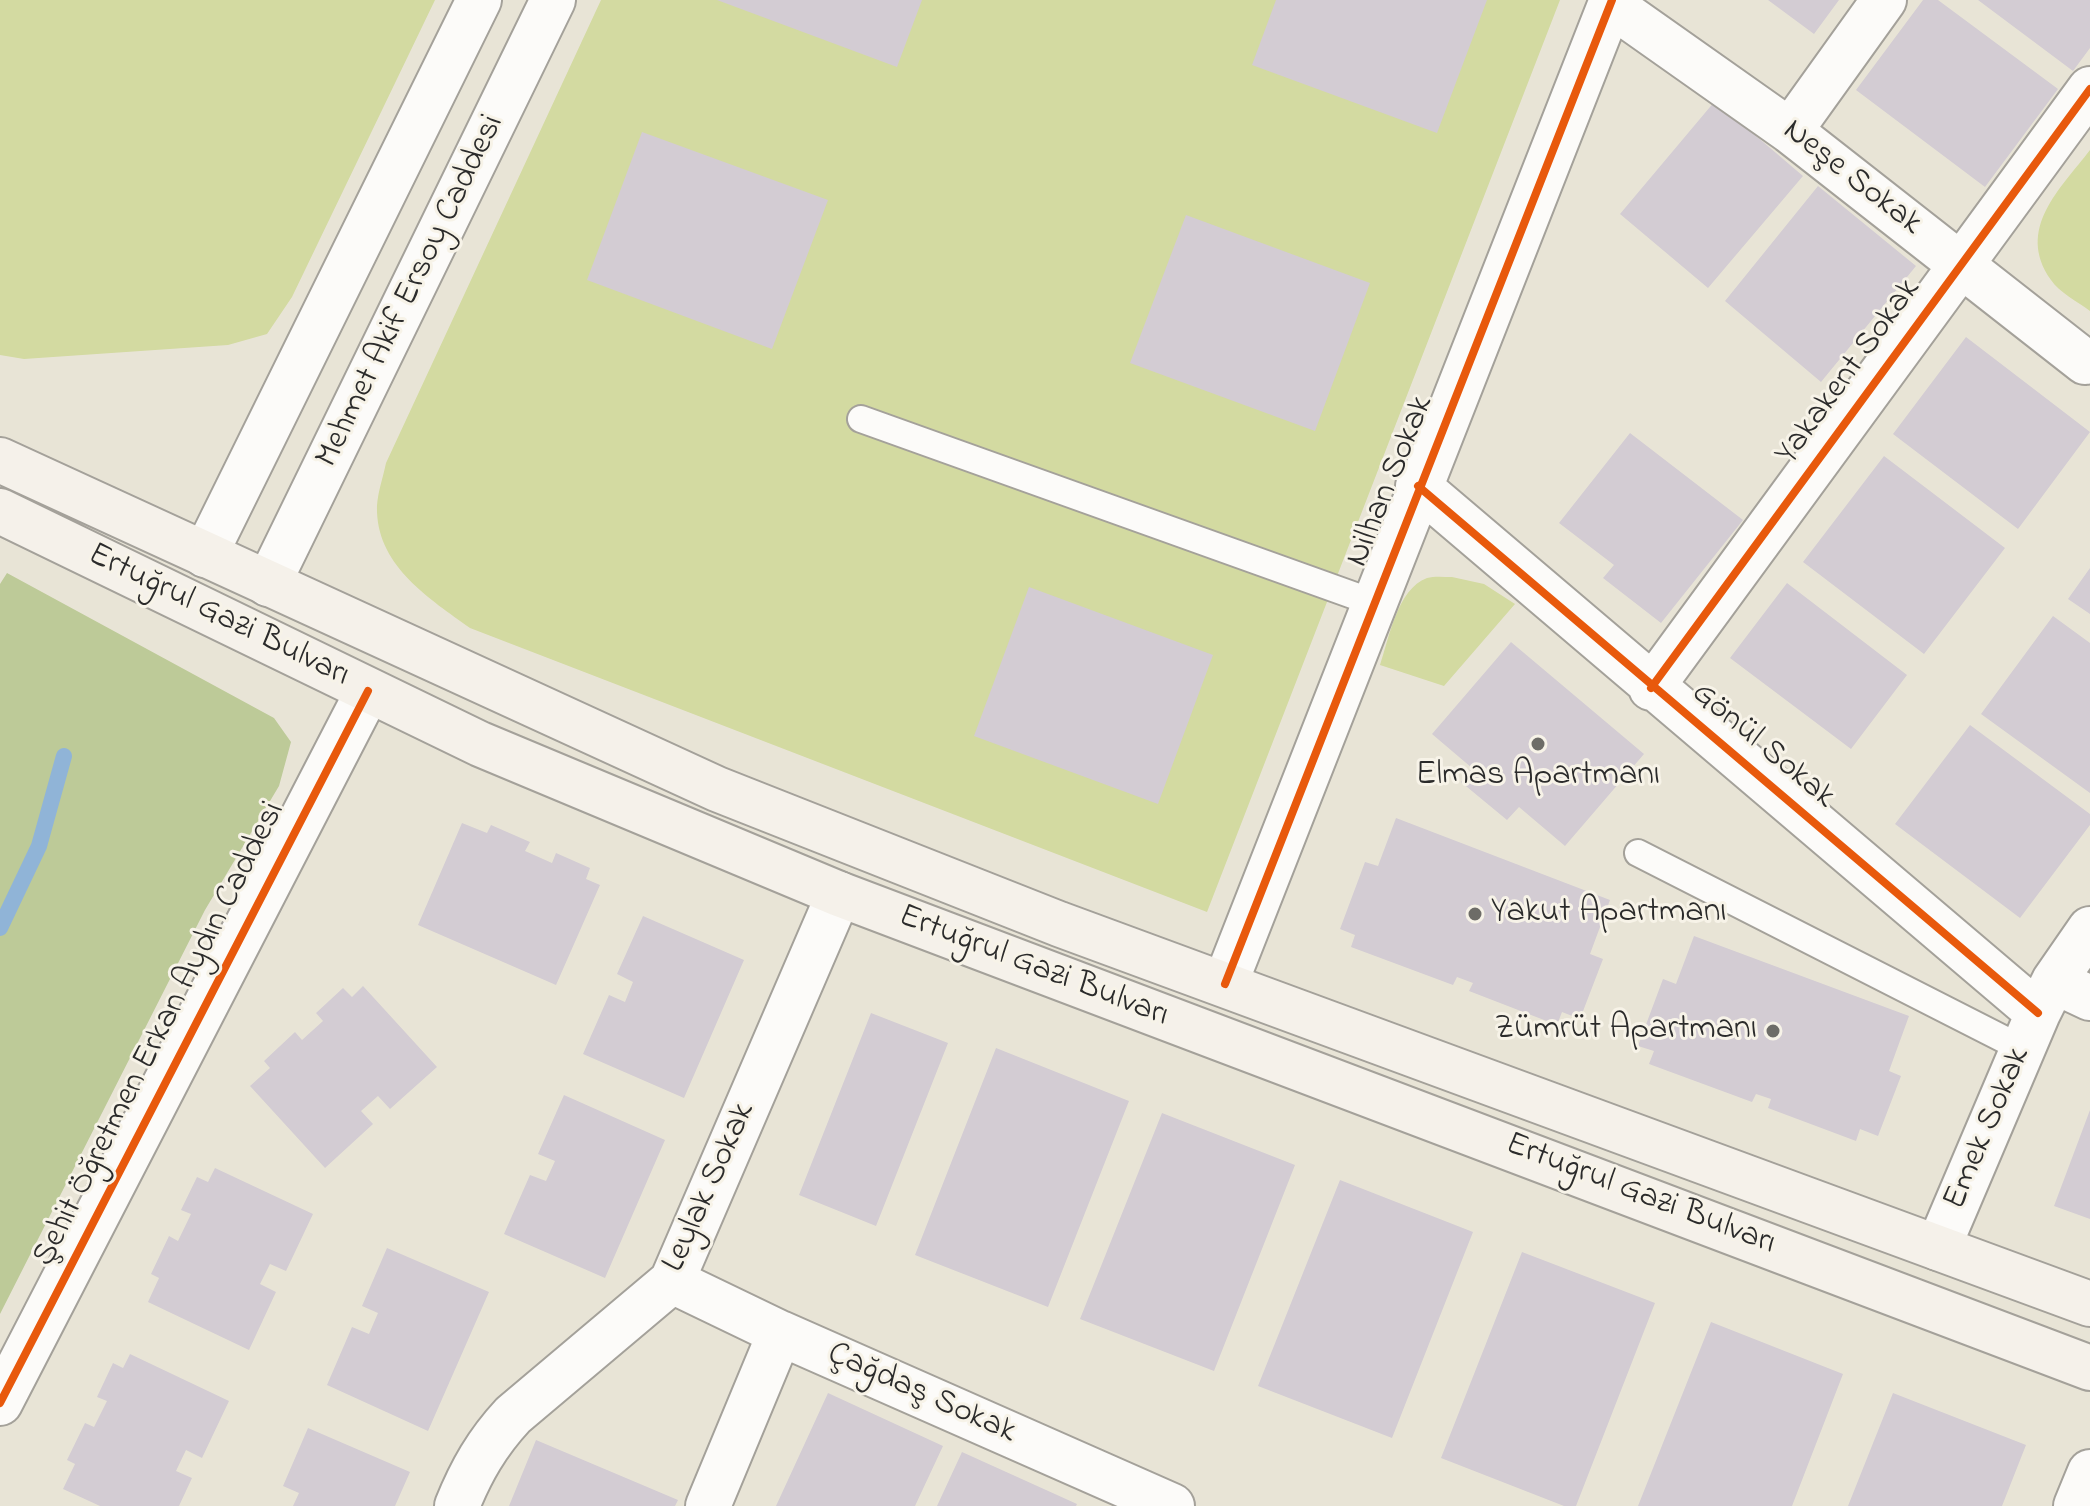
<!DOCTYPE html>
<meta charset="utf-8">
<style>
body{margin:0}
canvas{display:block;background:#e8e4d6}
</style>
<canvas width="2090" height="1506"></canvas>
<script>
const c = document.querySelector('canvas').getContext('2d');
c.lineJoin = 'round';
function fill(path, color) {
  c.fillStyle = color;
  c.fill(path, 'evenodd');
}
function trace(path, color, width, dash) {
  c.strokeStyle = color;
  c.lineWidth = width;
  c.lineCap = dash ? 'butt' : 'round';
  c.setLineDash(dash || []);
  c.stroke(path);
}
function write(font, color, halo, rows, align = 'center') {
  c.font = font + ' "Indie Flower",sans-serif';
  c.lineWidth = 6;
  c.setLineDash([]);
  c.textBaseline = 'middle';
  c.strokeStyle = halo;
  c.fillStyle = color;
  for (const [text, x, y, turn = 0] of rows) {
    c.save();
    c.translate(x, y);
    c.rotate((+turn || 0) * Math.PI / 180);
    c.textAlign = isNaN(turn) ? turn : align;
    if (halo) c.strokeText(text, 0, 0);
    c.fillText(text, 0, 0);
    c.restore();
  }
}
fill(new Path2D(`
 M 0,0 L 435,0 L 292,297 L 267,334 L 228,345 L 24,359 L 0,355 Z
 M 601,0 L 1560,0 L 1207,912 L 470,628 C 430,599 379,567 377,512 C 376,497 383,478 386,463 Z
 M 2090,150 L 2090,311 C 2078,302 2059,292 2051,280 C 2015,229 2061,188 2090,150 Z
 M 1452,577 L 1484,584 L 1515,604 L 1444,686 L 1380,665 C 1389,639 1397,589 1427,578 C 1434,576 1444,577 1452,577 Z`), '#d3daa1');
fill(new Path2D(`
 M 7,573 L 274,718 L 291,742 L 279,786 L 205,910 L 0,1314 L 0,584 Z`), '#bdca98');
trace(new Path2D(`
 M 0,928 L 39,846 L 64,756`), '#90b4d7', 16);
fill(new Path2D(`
 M 717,0 L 922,0 L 897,67 Z
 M 1276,0 L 1487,0 L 1437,133 L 1252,65 Z
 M 1768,0 L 1839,0 L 1814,34 Z
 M 1923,0 L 1938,0 L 2058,89 L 1985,187 L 1856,90 Z
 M 1978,0 L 2090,0 L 2090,48 L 2073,71 Z
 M 1715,101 L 1803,176 L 1708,288 L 1620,214 Z
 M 642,132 L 828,200 L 772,349 L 587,280 Z
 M 1818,186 L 1916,266 L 1821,382 L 1725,301 Z
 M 1186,215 L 1370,283 L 1315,431 L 1130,363 Z
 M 1966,337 L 2090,432 L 2018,529 L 1893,434 Z
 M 1630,433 L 1743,520 L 1661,623 L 1603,578 L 1614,565 L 1559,523 Z
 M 1884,456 L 2005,548 L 1924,654 L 1803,562 Z
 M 2090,568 L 2090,614 L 2068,599 Z
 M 1787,583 L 1907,675 L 1851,749 L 1730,658 Z
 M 1029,587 L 1213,655 L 1158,804 L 974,736 Z
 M 2053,616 L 2090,643 L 2090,793 L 1981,714 Z
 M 1511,642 L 1644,754 L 1565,846 L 1519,807 L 1507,820 L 1461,782 L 1472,768 L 1432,734 Z
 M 1970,725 L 2090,814 L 2090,825 L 2020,918 L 1895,824 Z
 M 1396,818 L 1610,900 L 1590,954 L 1603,959 L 1580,1019 L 1562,1012 L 1557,1025 L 1469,991 L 1473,983 L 1457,977 L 1453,985 L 1351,947 L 1355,935 L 1340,929 L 1365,862 L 1378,866 Z
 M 462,823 L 487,833 L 491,825 L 530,842 L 525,851 L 552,863 L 556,853 L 590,868 L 586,879 L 600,885 L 556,985 L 418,925 Z
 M 643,916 L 744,960 L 684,1098 L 583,1054 L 609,995 L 625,1002 L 633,982 L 617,974 Z
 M 1694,936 L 1909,1016 L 1889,1071 L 1901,1076 L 1878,1136 L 1860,1129 L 1856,1141 L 1768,1108 L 1771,1099 L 1756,1094 L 1752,1102 L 1649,1064 L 1654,1051 L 1638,1046 L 1663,979 L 1676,984 Z
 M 363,986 L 437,1067 L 390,1109 L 378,1096 L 361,1111 L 373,1124 L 325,1168 L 250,1086 L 270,1068 L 264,1061 L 295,1032 L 302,1040 L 323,1021 L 316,1013 L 343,988 L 352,997 Z
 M 871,1013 L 948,1043 L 876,1226 L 799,1195 Z
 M 996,1048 L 1129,1101 L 1048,1307 L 915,1255 Z
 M 564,1095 L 665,1140 L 605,1278 L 504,1234 L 530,1175 L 546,1181 L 555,1161 L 538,1154 Z
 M 2090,1110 L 2090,1219 L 2054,1206 Z
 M 1162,1113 L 1295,1165 L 1214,1371 L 1080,1319 Z
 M 215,1168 L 313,1214 L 286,1271 L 270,1264 L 260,1284 L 276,1292 L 249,1350 L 148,1302 L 159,1278 L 151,1274 L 169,1236 L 178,1241 L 191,1214 L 181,1210 L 197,1177 L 208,1182 Z
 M 1340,1180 L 1473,1232 L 1392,1438 L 1258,1386 Z
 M 387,1248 L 489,1292 L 428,1431 L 327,1385 L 352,1327 L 369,1334 L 378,1313 L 362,1306 Z
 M 1522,1252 L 1655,1303 L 1576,1506 L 1564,1506 L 1441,1458 Z
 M 1711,1322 L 1843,1374 L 1792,1506 L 1638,1506 Z
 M 130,1354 L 229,1401 L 202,1458 L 186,1450 L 176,1471 L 192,1478 L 179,1506 L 100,1506 L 63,1489 L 75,1464 L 67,1460 L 85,1423 L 94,1427 L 107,1401 L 97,1397 L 113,1363 L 123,1368 Z
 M 828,1393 L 943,1446 L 915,1506 L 776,1506 Z
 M 1893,1393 L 2026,1445 L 2002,1506 L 1848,1506 Z
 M 308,1428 L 410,1472 L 395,1506 L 293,1506 L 299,1493 L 283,1486 Z
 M 536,1440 L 678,1500 L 675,1506 L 509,1506 Z
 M 962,1452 L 1077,1504 L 1076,1506 L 937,1506 Z`), '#d3ccd3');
const service = new Path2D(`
 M 861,419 L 1372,602
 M 1638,853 L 2023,1049`);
const minor = new Path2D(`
 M 1610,4 L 1790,131 L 2085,362
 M 1790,131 L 1884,0
 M 1418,486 L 2038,1013
 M 205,555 L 479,0
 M 268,584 L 553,0
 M 1651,688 L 2090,89
 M 2054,981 L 2090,998
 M 1225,984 L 1612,0
 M 1938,1248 L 2038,1013 L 2054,981 L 2090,929
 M 672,1281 L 780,1333 L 1172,1506
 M 0,1403 L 368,691
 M 457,1506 C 471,1471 487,1443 513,1415 L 672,1281 L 839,894
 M 708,1506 L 780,1333
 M 2076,1506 L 2090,1472`);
const secondary = new Path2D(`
 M 0,460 L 717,789 L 1059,924 L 2090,1304
 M 0,511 L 480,744 L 839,894 L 2090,1368`);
trace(service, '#a4a19a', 30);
trace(minor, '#a4a19a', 48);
trace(secondary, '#a4a19a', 48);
trace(service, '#fcfbf9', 26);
trace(minor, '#fcfbf9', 44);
trace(secondary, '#f5f1ea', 44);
trace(new Path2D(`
 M 1418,486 L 2038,1013
 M 1651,688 L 2090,89
 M 1225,984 L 1612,0
 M 0,1403 L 368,691`), '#e8590c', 8);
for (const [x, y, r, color] of [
 [1538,744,8,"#6d6c67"],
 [1475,914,8,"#6d6c67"],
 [1773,1031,8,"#6d6c67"]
]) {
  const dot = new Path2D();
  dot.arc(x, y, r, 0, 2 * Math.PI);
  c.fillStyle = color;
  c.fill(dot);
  trace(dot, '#f7f3e8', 3);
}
write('34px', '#2b2b2b', '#f7f3e8', [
 ["Neşe Sokak",1851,179,38],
 ["Mehmet Akif Ersoy Caddesi",412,292,-64],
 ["Yakakent Sokak",1850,373,-54],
 ["Nilhan Sokak",1392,482,-68],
 ["Ertuğrul Gazi Bulvarı",218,617,26],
 ["Gönül Sokak",1762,747,40],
 ["Ertuğrul Gazi Bulvarı",1033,968,21],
 ["Şehit Öğretmen Erkan Aydın Caddesi",161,1035,-63],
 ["Emek Sokak",1989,1129,-67],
 ["Leylak Sokak",711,1188,-66],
 ["Ertuğrul Gazi Bulvarı",1640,1196,21],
 ["Çağdaş Sokak",921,1395,24]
]);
write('34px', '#2b2b2b', '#f7f3e8', [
 ["Elmas Apartmanı",1538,777],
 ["Yakut Apartmanı",1491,914,"left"],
 ["Zümrüt Apartmanı",1757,1031,"right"]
]);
</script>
